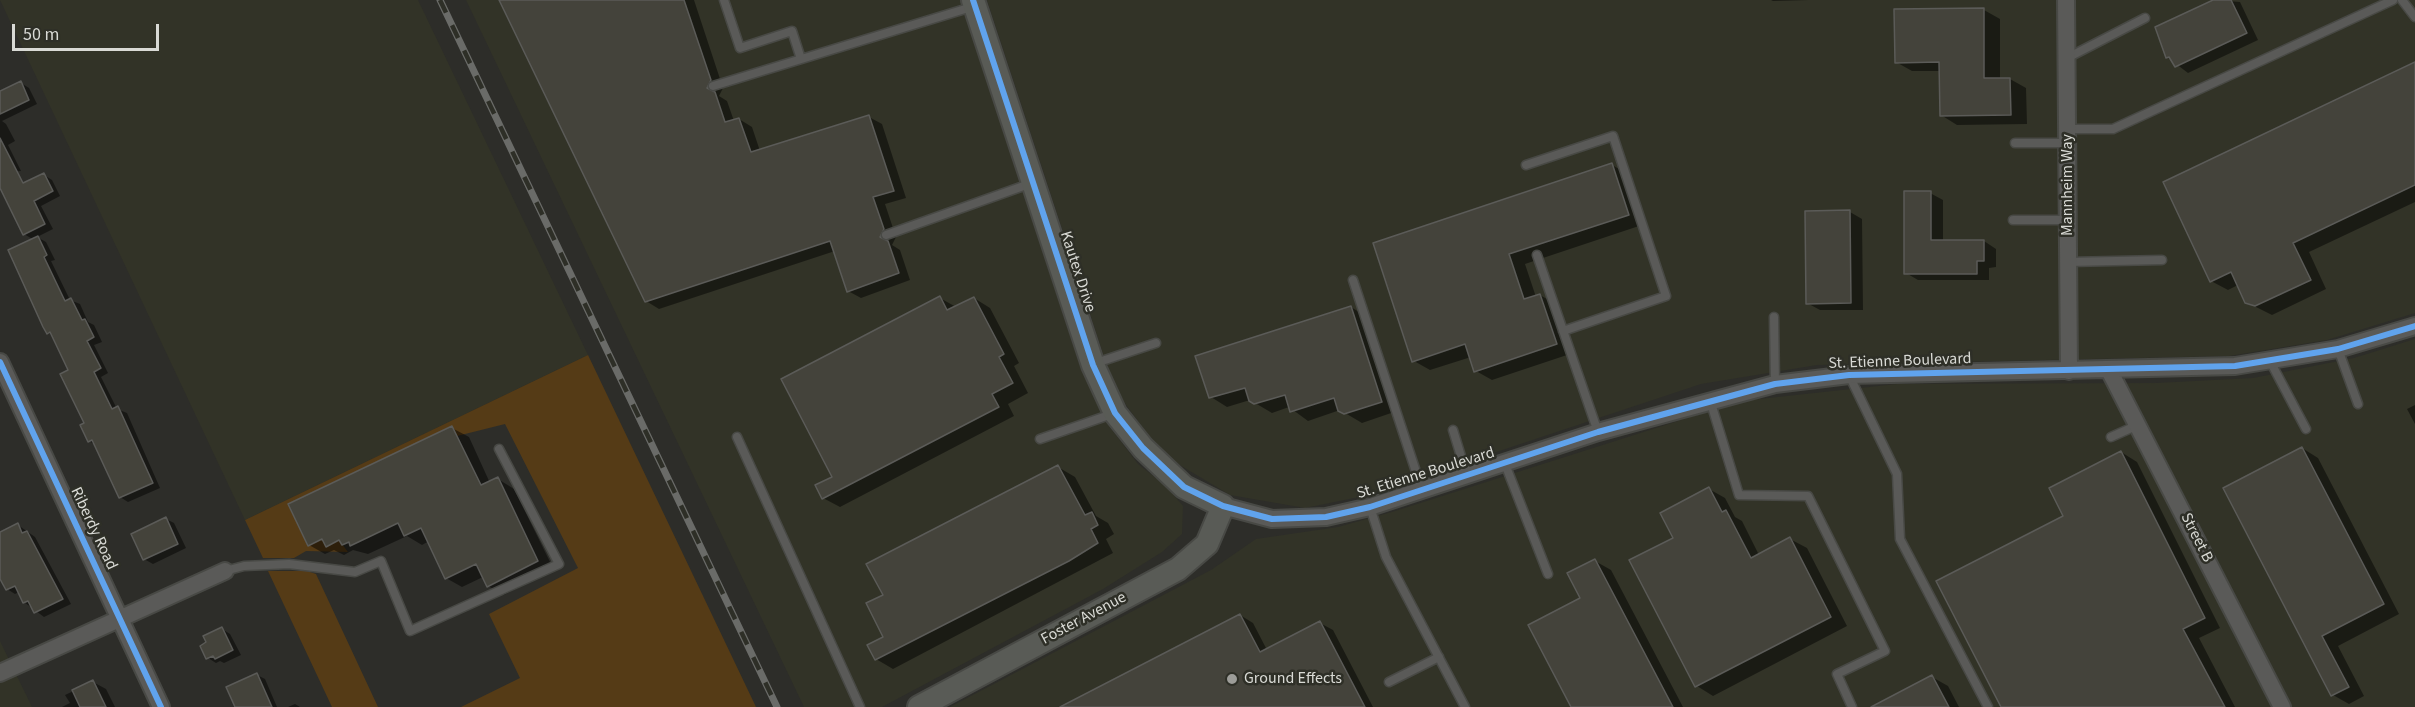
<!DOCTYPE html>
<style>
body{margin:0}
#map{position:relative;width:2415px;height:707px;overflow:hidden;background:#2d2d29;font-family:"Source Sans 3",sans-serif}
canvas{display:block}
.scale{position:absolute;left:12px;top:24px;width:147px;height:27px;box-sizing:border-box;border:3px solid #d9dad5;border-top:0;padding-left:8px;font-size:18px;line-height:21px;white-space:nowrap;color:#d9dad5;-webkit-text-stroke:4px #2e2f27;paint-order:stroke}
</style>
<div id="map">
<canvas width="2415" height="707"></canvas>
<div class="scale">50 m</div>
</div>
<script>
const c = document.querySelector('canvas').getContext('2d');
c.lineJoin = 'round';
function fill(path, color) {
  c.fillStyle = color;
  c.fill(path, 'evenodd');
}
function trace(path, color, width, dash) {
  c.strokeStyle = color;
  c.lineWidth = width;
  c.lineCap = dash ? 'butt' : 'round';
  c.setLineDash(dash || []);
  c.stroke(path);
}
function write(font, color, halo, rows, align = 'center') {
  c.font = font + ' "Source Sans 3",sans-serif';
  c.lineWidth = 5;
  c.setLineDash([]);
  c.textBaseline = 'middle';
  c.strokeStyle = halo;
  c.fillStyle = color;
  for (const [text, x, y, turn = 0] of rows) {
    c.save();
    c.translate(x, y);
    c.rotate((+turn || 0) * Math.PI / 180);
    c.textAlign = isNaN(turn) ? turn : align;
    if (halo) c.strokeText(text, 0, 0);
    c.fillText(text, 0, 0);
    c.restore();
  }
}
fill(new Path2D(`
 M 0,0 L 418,0 L 588,355 L 245,520 Z
 M 466,0 L 961,0 L 1080,366 L 1109,426 L 1138,464 L 1166,486 L 1183,506 L 1182,534 L 1162,552 L 1103,589 L 882,707 L 804,707 Z
 M 987,0 L 2415,0 L 2415,313 L 2327,340 L 2229,356 L 1817,365 L 1701,384 L 1364,496 L 1305,508 L 1230,495 L 1163,455 L 1115,390 Z
 M 2415,339 L 2415,707 L 950,707 L 1211,570 L 1256,539 L 1338,527 L 1392,512 L 1741,401 L 1897,384 L 2156,383 L 2253,378 L 2354,358 Z
 M 0,641 L 32,707 L 0,707 Z`), '#323327');
fill(new Path2D(`
 M 588,355 L 756,707 L 461,707 L 520,678 L 489,614 L 578,568 L 505,424 L 457,436 L 452,426 L 288,504 L 308,545 L 322,539 L 326,547 L 339,540 L 348,552 L 306,551 L 294,558 L 263,558 L 245,520 Z
 M 268,571 L 307,571 L 316,574 L 378,707 L 332,707 Z`), '#553b16');
fill(new Path2D(`
 M 501,0 L 694,0 L 723,88 L 719,96 L 727,101 L 734,121 L 739,119 L 752,127 L 760,151 L 869,117 L 882,124 L 906,198 L 885,204 L 896,237 L 892,245 L 900,250 L 910,280 L 861,298 L 848,291 L 835,251 L 659,309 L 646,301 Z
 M 1771,0 L 1809,0 L 1773,1 Z
 M 2216,0 L 2240,2 L 2258,40 L 2188,73 L 2167,57 Z
 M 1984,10 L 2000,19 L 2000,79 L 2010,79 L 2026,88 L 2027,124 L 1957,125 L 1941,115 L 1941,71 L 1912,71 L 1896,62 Z
 M 2415,64 L 2415,202 L 2309,252 L 2326,289 L 2272,315 L 2246,302 L 2238,285 L 2228,290 L 2211,281 Z
 M 21,83 L 29,88 L 37,104 L 2,121 L 6,124 L 15,141 L 8,145 L 21,171 L 0,172 L 0,93 Z
 M 1612,165 L 1628,174 L 1645,224 L 1525,264 L 1536,297 L 1540,295 L 1557,305 L 1573,353 L 1492,380 L 1476,371 L 1471,357 L 1430,370 L 1414,361 L 1374,244 Z
 M 44,175 L 52,180 L 60,196 L 41,206 L 53,229 L 37,237 L 46,242 L 55,260 L 51,261 L 70,300 L 80,304 L 88,322 L 94,325 L 102,342 L 94,345 L 108,373 L 101,377 L 117,409 L 127,413 L 160,488 L 128,502 L 120,497 L 96,445 L 89,441 L 70,371 L 53,335 L 48,332 L 34,240 L 24,234 L 4,193 Z
 M 1930,193 L 1943,200 L 1943,242 L 1984,241 L 1996,249 L 1996,267 L 1989,268 L 1989,280 L 1918,280 L 1906,273 Z
 M 1850,212 L 1862,219 L 1863,310 L 1820,310 L 1807,303 Z
 M 940,298 L 956,307 L 974,298 L 990,308 L 1019,363 L 1014,366 L 1028,393 L 1008,404 L 1014,416 L 840,507 L 823,498 Z
 M 1351,307 L 1367,317 L 1397,411 L 1362,423 L 1340,410 L 1308,421 L 1289,407 L 1272,413 L 1250,400 L 1227,407 L 1211,397 Z
 M 2415,405 L 2415,424 L 2407,409 Z
 M 452,428 L 469,437 L 490,483 L 498,479 L 514,489 L 554,570 L 504,595 L 488,586 L 483,577 L 462,587 L 446,578 L 429,541 L 422,545 L 407,536 L 368,554 L 353,550 L 344,555 L 334,550 L 325,554 L 309,545 Z
 M 2302,448 L 2318,458 L 2399,614 L 2338,646 L 2364,696 L 2349,704 L 2333,695 L 2225,489 Z
 M 2121,452 L 2137,462 L 2220,628 L 2199,638 L 2235,707 L 2003,707 Z
 M 1058,467 L 1075,477 L 1096,516 L 1108,523 L 1114,534 L 1106,539 L 1113,553 L 893,669 L 876,659 L 885,637 L 885,596 Z
 M 1709,489 L 1725,498 L 1735,517 L 1742,521 L 1759,555 L 1790,539 L 1807,548 L 1847,626 L 1713,696 L 1697,686 L 1631,561 L 1675,538 Z
 M 166,519 L 174,523 L 186,548 L 153,564 L 144,559 Z
 M 18,525 L 35,537 L 71,604 L 44,617 L 24,602 L 19,592 L 15,594 L 7,589 L 0,575 L 0,533 Z
 M 1595,561 L 1611,570 L 1683,707 L 1572,707 L 1582,598 Z
 M 1240,615 L 1253,623 L 1267,650 L 1320,623 L 1333,630 L 1373,707 L 1063,707 Z
 M 222,629 L 230,634 L 241,655 L 224,663 L 220,661 L 216,663 L 208,658 Z
 M 257,675 L 265,679 L 277,707 L 236,707 Z
 M 1932,677 L 1948,686 L 1959,707 L 1888,707 Z
 M 93,682 L 106,689 L 115,707 L 62,707 L 70,703 L 65,695 Z
 M 295,704 L 300,707 L 288,707 Z`), '#0007');
const building = new Path2D(`
 M 499,0 L 684,0 L 711,80 L 707,88 L 715,92 L 725,122 L 739,118 L 751,152 L 869,115 L 894,191 L 873,197 L 884,229 L 880,237 L 888,241 L 899,273 L 847,292 L 830,241 L 645,302 Z
 M 2213,0 L 2231,0 L 2247,33 L 2175,67 L 2169,57 L 2166,58 L 2155,27 Z
 M 1984,8 L 1984,78 L 2010,78 L 2011,115 L 1940,116 L 1939,62 L 1895,63 L 1894,9 Z
 M 2415,62 L 2415,185 L 2293,243 L 2311,280 L 2255,306 L 2245,303 L 2231,272 L 2210,282 L 2163,182 Z
 M 21,81 L 29,100 L 0,114 L 0,91 Z
 M 0,138 L 23,183 L 44,173 L 53,191 L 34,201 L 45,224 L 23,235 L 0,188 Z
 M 1612,163 L 1629,215 L 1509,254 L 1524,299 L 1540,294 L 1557,344 L 1474,372 L 1465,344 L 1412,362 L 1373,243 Z
 M 1904,191 L 1931,191 L 1931,240 L 1984,240 L 1984,261 L 1977,261 L 1977,274 L 1904,274 Z
 M 1850,210 L 1851,303 L 1806,304 L 1805,211 Z
 M 38,236 L 47,255 L 44,257 L 65,301 L 71,298 L 82,320 L 85,319 L 94,337 L 87,341 L 101,368 L 94,372 L 112,409 L 118,406 L 153,483 L 119,498 L 92,440 L 88,442 L 80,425 L 84,423 L 60,374 L 68,370 L 50,332 L 47,334 L 43,327 L 8,250 Z
 M 940,296 L 947,310 L 974,297 L 1004,354 L 999,357 L 1013,383 L 992,394 L 999,407 L 822,499 L 815,485 L 832,477 L 781,379 Z
 M 1351,306 L 1382,402 L 1344,414 L 1338,411 L 1334,398 L 1290,412 L 1285,395 L 1254,404 L 1249,401 L 1245,388 L 1209,398 L 1195,356 Z
 M 452,426 L 481,485 L 498,477 L 538,561 L 487,587 L 476,564 L 445,579 L 421,528 L 404,536 L 398,523 L 350,546 L 349,542 L 342,545 L 339,540 L 326,547 L 322,539 L 308,546 L 288,504 Z
 M 2302,447 L 2384,604 L 2322,636 L 2349,687 L 2331,696 L 2223,488 Z
 M 2121,451 L 2205,618 L 2183,629 L 2225,707 L 2001,707 L 1936,581 L 2063,516 L 2049,488 Z
 M 1058,465 L 1085,515 L 1092,512 L 1098,525 L 1091,529 L 1098,543 L 1069,561 L 875,660 L 867,645 L 883,637 L 866,603 L 883,595 L 866,564 Z
 M 1709,487 L 1722,512 L 1726,510 L 1751,558 L 1790,537 L 1831,617 L 1695,687 L 1629,560 L 1673,538 L 1660,513 Z
 M 166,517 L 178,544 L 143,560 L 131,534 Z
 M 18,523 L 22,533 L 27,531 L 63,599 L 34,613 L 28,601 L 23,603 L 15,586 L 6,590 L 0,579 L 0,532 Z
 M 1595,559 L 1673,707 L 1571,707 L 1528,625 L 1580,598 L 1567,573 Z
 M 1240,614 L 1260,652 L 1320,621 L 1365,707 L 1060,707 Z
 M 222,627 L 233,650 L 215,659 L 213,656 L 206,659 L 200,646 L 206,642 L 203,636 Z
 M 257,673 L 272,707 L 235,707 L 226,687 Z
 M 1932,675 L 1949,707 L 1871,707 Z
 M 93,680 L 106,707 L 80,707 L 72,690 Z`);
fill(building, '#44433b');
trace(building, '#5b5b58', 1.5);
const lane = new Path2D(`
 M 724,0 L 740,48 L 792,31 L 801,59
 M 2402,0 L 2415,17
 M 2067,58 L 2145,18
 M 713,86 L 975,6
 M 2067,129 L 2113,129 L 2393,0
 M 2015,143 L 2067,143
 M 1526,165 L 1613,136 L 1666,296 L 1563,331
 M 2013,220 L 2068,220
 M 886,235 L 1032,183
 M 1537,255 L 1598,432
 M 2068,262 L 2162,260
 M 1353,280 L 1422,490
 M 1774,317 L 1775,384
 M 2338,349 L 2358,404
 M 2270,361 L 2306,429
 M 1093,364 L 1156,343
 M 1849,375 L 1897,474 L 1900,539 L 1988,707
 M 1710,400 L 1739,495 L 1808,496 L 1885,651 L 1837,674 L 1852,707
 M 1453,430 L 1467,476
 M 737,437 L 860,707
 M 2111,437 L 2138,425
 M 1040,439 L 1115,413
 M 1505,464 L 1548,574
 M 1370,507 L 1386,557 L 1465,707
 M 225,571 L 244,566 L 289,564 L 355,572 L 381,561 L 410,631 L 559,564 L 499,449
 M 1389,682 L 1439,657`);
const street = new Path2D(`
 M 2066,0 L 2069,371
 M 0,362 L 161,707
 M 2109,370 L 2282,707
 M 1223,506 L 1272,519 L 1326,517 L 1370,507 L 1598,432 L 1775,384 L 1849,375 L 2235,366 L 2338,349 L 2415,326
 M 0,673 L 225,571`);
const secondary = new Path2D(`
 M 919,707 L 1178,569 L 1207,544 L 1223,506 L 1184,487 L 1143,448 L 1115,413 L 1093,365 L 973,0`);
trace(lane, '#484945', 11);
trace(street, '#484945', 20);
trace(secondary, '#484945', 26);
trace(lane, '#5a5a58', 8);
trace(street, '#5a5a58', 16);
trace(secondary, '#595b56', 22);
const rail = new Path2D(`
 M 440,0 L 777,707`);
trace(rail, '#6a6b68', 7);
trace(rail, '#2e2f27', 4.5, [14]);
trace(new Path2D(`
 M 973,0 L 1093,365 L 1115,413 L 1143,448 L 1184,487 L 1223,506 L 1272,519 L 1326,517 L 1370,507 L 1598,432 L 1775,384 L 1849,375 L 2235,366 L 2338,349 L 2415,326
 M 0,362 L 161,707`), '#60a3ed', 6);
for (const [x, y, r, color] of [
 [1232,679,6,"#9d9d99"]
]) {
  const dot = new Path2D();
  dot.arc(x, y, r, 0, 2 * Math.PI);
  c.fillStyle = color;
  c.fill(dot);
  trace(dot, '#2e2f27', 2);
}
write('16px', '#d9dad5', '#2e2f27', [
 ["Mannheim Way",2068,185,-90],
 ["Kautex Drive",1077,272,72],
 ["St. Etienne Boulevard",1900,362,-2],
 ["St. Etienne Boulevard",1426,474,-17],
 ["Riberdy Road",93,529,65],
 ["Street B",2196,538,63],
 ["Foster Avenue",1084,619,-28]
]);
write('16px', '#d9dad5', '#2e2f27', [
 ["Ground Effects",1244,679]
], 'left');
</script>
